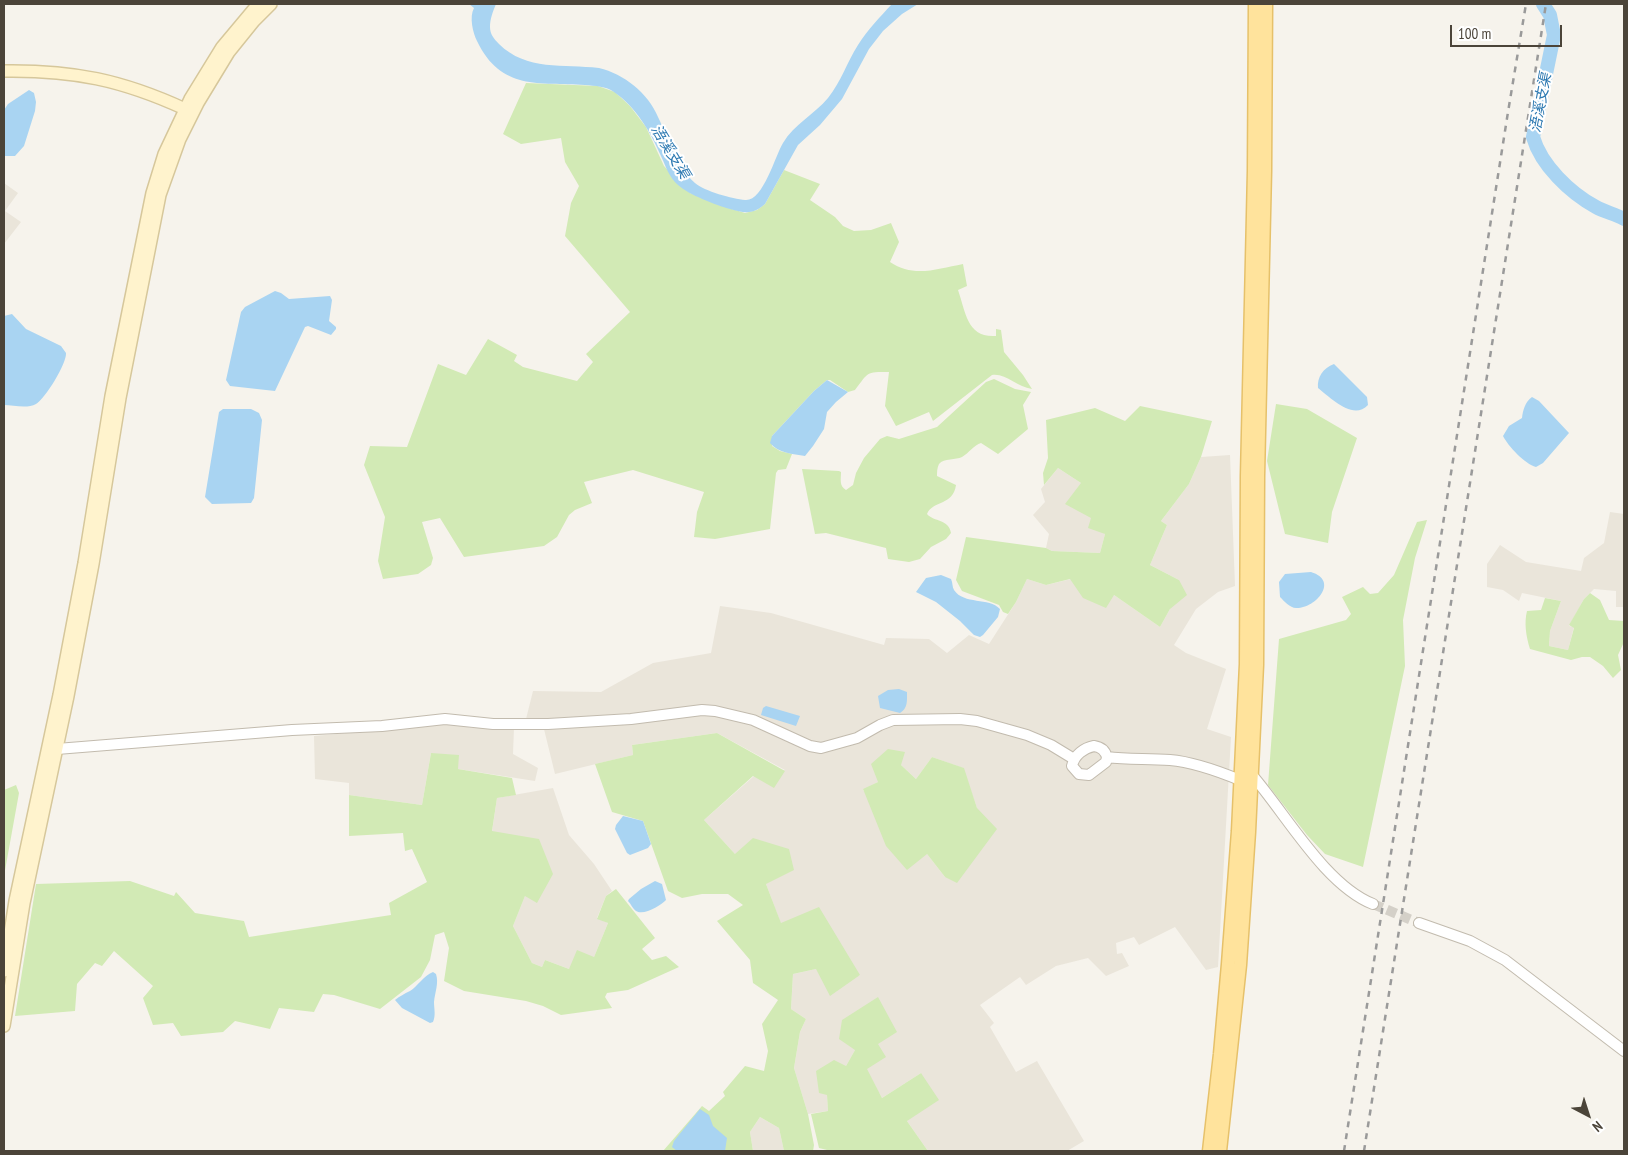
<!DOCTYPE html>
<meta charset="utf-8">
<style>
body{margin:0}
#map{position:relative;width:1628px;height:1155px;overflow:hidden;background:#f6f3ec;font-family:"PT Sans Narrow",sans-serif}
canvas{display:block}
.frame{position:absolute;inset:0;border:5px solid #4b4439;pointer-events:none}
.north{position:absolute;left:1563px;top:1090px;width:50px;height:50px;-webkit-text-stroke:4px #fff;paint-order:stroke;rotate:140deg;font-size:14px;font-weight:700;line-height:20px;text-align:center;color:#4b4439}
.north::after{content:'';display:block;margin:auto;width:18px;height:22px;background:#4b4439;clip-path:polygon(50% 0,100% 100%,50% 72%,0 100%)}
.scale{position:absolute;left:1450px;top:25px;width:112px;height:22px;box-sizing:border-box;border:2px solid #4b4439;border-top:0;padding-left:6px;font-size:15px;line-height:18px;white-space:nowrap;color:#4b4439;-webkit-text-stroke:4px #fff;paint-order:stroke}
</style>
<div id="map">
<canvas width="1628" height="1155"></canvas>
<div class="frame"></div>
<div class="north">N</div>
<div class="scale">100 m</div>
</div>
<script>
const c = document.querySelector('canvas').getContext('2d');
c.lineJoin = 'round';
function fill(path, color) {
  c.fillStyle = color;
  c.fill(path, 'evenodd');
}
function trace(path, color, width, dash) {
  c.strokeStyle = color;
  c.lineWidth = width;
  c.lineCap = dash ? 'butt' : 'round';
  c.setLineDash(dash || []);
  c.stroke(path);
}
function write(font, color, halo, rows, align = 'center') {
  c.font = font + ' "PT Sans Narrow","Noto Sans SC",sans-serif';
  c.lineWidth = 4;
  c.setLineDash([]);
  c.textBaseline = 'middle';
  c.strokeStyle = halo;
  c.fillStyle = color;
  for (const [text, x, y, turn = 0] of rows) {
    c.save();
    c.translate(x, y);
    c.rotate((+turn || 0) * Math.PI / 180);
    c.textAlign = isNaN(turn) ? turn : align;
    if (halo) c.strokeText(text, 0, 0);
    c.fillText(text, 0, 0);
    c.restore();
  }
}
fill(new Path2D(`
 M 4,183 L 18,193 L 5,211 L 21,222 L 4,244 Z
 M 1230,455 L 1235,586 L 1218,592 L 1196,609 L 1174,645 L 1186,653 L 1226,669 L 1207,729 L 1231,737 L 1218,967 L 1206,970 L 1175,927 L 1139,945 L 1134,937 L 1116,943 L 1117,954 L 1122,953 L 1129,966 L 1106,976 L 1088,958 L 1056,966 L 1026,985 L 1020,977 L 980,1005 L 994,1023 L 990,1027 L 1016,1072 L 1037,1061 L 1084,1141 L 1067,1151 L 928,1151 L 907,1121 L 921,1073 L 882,1098 L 855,1050 L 846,1066 L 827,1095 L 828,1111 L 808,1114 L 794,1068 L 800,1032 L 806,1019 L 791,1009 L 793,974 L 816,969 L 860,976 L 781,924 L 766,884 L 735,854 L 704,820 L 754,776 L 785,770 L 717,733 L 632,745 L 633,755 L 555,774 L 542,721 L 526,719 L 533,691 L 601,692 L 653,663 L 711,653 L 720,606 L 771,613 L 884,645 L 886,638 L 929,639 L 947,653 L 969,635 L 989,644 L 1016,602 L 1027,579 L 1046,585 L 1071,579 L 1114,595 L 1160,627 L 1170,609 L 1179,580 L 1150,565 L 1167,525 L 1161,521 L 1189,484 L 1201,457 ZM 932,757 L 963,768 L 977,808 L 945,877 L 927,854 L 863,790 L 878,782 L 901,765 L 916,779 Z
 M 1058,468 L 1081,483 L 1091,518 L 1105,534 L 1100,553 L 1052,551 L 1046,548 L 1049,534 L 1033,515 L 1045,502 L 1041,489 Z
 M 1610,512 L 1624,514 L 1624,607 L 1616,607 L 1616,591 L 1594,589 L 1584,599 L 1569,626 L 1574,627 L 1568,650 L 1549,646 L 1550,631 L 1561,601 L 1522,593 L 1519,601 L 1503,590 L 1487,587 L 1487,564 L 1500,545 L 1526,562 L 1581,571 L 1584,558 L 1604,543 Z
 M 445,723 L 473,728 L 514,728 L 513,754 L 538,768 L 535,781 L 458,769 L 431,753 L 422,805 L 349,795 L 349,783 L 315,779 L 314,736 L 391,729 Z
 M 553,788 L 569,835 L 594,864 L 612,891 L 606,896 L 597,918 L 608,923 L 594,957 L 569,969 L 545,960 L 542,967 L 532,963 L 513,926 L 525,896 L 492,832 L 497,798 Z
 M 760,1117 L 779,1128 L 784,1151 L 753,1151 L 750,1132 Z`), '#eae5da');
fill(new Path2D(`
 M 526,83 L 598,86 L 615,92 L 630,106 L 646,127 L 664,166 L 690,193 L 719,205 L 745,213 L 757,210 L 765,204 L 784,170 L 820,184 L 810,200 L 835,217 L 843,226 L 854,231 L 871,230 L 891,223 L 899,242 L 890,262 C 913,278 937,269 963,264 L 967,286 L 958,290 C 966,313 967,338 996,336 L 996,329 L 1001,330 L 1004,352 L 1023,375 L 1032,389 C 1017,387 1006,373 992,375 L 933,421 L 929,412 L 896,426 L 885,406 L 889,372 C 865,372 869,372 855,390 L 848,392 L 830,380 L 827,380 L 814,391 L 772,436 L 772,446 L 780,451 L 792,454 L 786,469 L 778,470 L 776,473 L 770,529 L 715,539 L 694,537 L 697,512 L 704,492 L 633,470 L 584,482 L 592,503 L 575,510 L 569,515 L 557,537 L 544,546 L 464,557 L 440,518 L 422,522 L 433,558 L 431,565 L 418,574 L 383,579 L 378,561 L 385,517 L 364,465 L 370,446 L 407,447 L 438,364 L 466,375 L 488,339 L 517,355 L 514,361 L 523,367 L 577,381 L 593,362 L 586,354 L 630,312 L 565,236 L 571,203 L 579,186 L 565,162 L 561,138 L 521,144 L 503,134 Z
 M 994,379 L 1015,389 L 1031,392 L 1023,405 L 1028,429 L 998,454 L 981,443 C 974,445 969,453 962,457 C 956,460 944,458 939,464 C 937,468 937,472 937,476 L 956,485 C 953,506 933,500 927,514 C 934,522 949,519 951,533 L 946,539 L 931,547 L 920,559 L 909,562 L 888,559 L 886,548 L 826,533 L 815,534 L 802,469 L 839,471 L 841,472 C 841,479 839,486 846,490 L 853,485 L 856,473 L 864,458 L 880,439 L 887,436 L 899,439 L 937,427 L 986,382 Z
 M 1276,404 L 1307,409 L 1357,438 L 1332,512 L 1328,543 L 1285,534 L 1267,461 Z
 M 1140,406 L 1212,421 L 1201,457 L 1189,484 L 1161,521 L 1167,525 L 1150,565 L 1179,580 L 1187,595 L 1170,609 L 1160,627 L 1114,595 L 1106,608 L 1083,598 L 1070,579 L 1046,585 L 1027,579 L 1016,602 L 1008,614 L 1003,612 L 999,605 L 962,591 L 956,580 L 966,537 L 1046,548 L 1052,551 L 1100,553 L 1105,534 L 1088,528 L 1091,518 L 1065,504 L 1081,483 L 1058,468 L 1044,485 L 1043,473 L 1048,458 L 1046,420 L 1095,408 L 1125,421 Z
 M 1427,520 L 1415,558 L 1403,620 L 1405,666 L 1363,867 L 1325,854 L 1307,835 L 1268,785 L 1279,639 L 1346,620 L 1351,614 L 1342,597 L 1363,587 L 1370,594 L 1378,593 L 1394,575 L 1417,522 Z
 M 1590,593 L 1600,600 L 1609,620 L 1624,621 L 1624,642 L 1618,655 L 1621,670 L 1613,678 L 1603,666 L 1590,657 L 1582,657 L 1571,660 L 1530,649 C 1526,636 1524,623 1527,611 L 1541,610 L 1545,598 L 1561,601 L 1550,631 L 1549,646 L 1568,650 L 1574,628 L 1569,625 L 1584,599 Z
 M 717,733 L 785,771 L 774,788 L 753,776 L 704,820 L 735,854 L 753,838 L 789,849 L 794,870 L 766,884 L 781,923 L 819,907 L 860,975 L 830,996 L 816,969 L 793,974 L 791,1009 L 806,1019 L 800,1032 L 794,1068 L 808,1114 L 814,1145 L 813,1151 L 784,1151 L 779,1128 L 760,1117 L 750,1132 L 753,1151 L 663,1151 L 702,1106 L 709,1111 L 725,1096 L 723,1092 L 745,1066 L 764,1071 L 768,1051 L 762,1024 L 778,1000 L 753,983 L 750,960 L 717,921 L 743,905 L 728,894 L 702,894 L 682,898 L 668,891 L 643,821 L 612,812 L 595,764 L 633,755 L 632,745 Z
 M 888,749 L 905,752 L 901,765 L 916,779 L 932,757 L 964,768 L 977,808 L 997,829 L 957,883 L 945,877 L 927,854 L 907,870 L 886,846 L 863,789 L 878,782 L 871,764 Z
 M 431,753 L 459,755 L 458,769 L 512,778 L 516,795 L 497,798 L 492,831 L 539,839 L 553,874 L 537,903 L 525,896 L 513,926 L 532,963 L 542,967 L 545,960 L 569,969 L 577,950 L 594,957 L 608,923 L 597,919 L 606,896 L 616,889 L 655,938 L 642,949 L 652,960 L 666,956 L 679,967 L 628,990 L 607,993 L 605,997 L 612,1008 L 561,1015 L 543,1006 L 526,1001 L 464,991 L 444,981 L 449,948 L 444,932 L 435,935 L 430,960 L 421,977 L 380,1009 L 334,995 L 323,994 L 314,1012 L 279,1008 L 270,1029 L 235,1021 L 223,1032 L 181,1036 L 173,1023 L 153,1025 L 143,998 L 153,986 L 114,951 L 102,966 L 95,963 L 77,984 L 75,1011 L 15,1016 L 36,884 L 130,881 L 174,896 L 176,892 L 195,913 L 244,921 L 249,937 L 391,915 L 389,903 L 427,882 L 412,849 L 405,851 L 403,833 L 349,836 L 349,795 L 422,805 Z
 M 16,785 L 19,793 L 4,876 L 4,790 Z
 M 878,997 L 897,1032 L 878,1044 L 886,1057 L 867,1069 L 882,1098 L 921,1073 L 939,1100 L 907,1121 L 928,1151 L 831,1151 L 819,1148 L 811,1114 L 828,1111 L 827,1095 L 819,1093 L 816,1071 L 834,1060 L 846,1066 L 855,1050 L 839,1039 L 842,1020 Z`), '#d2eab5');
fill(new Path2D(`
 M 469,4 L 496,4 C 493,11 490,19 490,27 C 490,34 494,39 499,44 C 526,71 564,64 599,68 C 624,74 648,93 658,117 C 669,139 676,166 695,183 C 704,191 733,199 745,200 C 763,202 775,156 783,143 C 794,124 815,114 828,98 C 841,82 847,62 858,45 C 868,29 880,17 892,4 L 918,4 L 902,14 L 883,31 L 869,49 L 842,99 L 820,125 L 798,145 L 765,204 C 753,215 744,213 730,209 C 716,205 689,195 678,185 C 669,177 666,167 661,156 C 651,133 636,107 614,92 C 606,86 595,86 585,85 C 539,82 501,91 477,41 C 473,33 469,17 474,8 Z
 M 29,90 L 34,93 L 36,102 L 35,111 L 24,146 L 15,156 L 4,156 L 4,110 L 8,104 Z
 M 275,291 L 281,293 L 289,299 L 330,296 L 332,300 L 329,321 L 336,327 L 336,329 L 331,335 L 308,326 L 305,327 L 275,391 L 230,386 L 226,380 L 241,312 L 245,307 Z
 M 12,314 L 26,329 L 61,346 L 66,353 C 67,363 45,399 36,404 C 27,409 13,405 4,405 L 4,316 Z
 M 1334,364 L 1367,397 L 1368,405 C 1353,421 1331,398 1318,388 C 1317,377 1323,368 1334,364 Z
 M 827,380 L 848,392 L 836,402 L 827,412 L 824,429 L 813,446 L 805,456 C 793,454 778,453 770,443 L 772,436 L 814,391 Z
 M 1532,397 L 1539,401 L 1569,433 L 1543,463 L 1536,467 C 1525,464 1508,446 1503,436 L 1509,426 L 1522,418 C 1523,410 1525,402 1532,397 Z
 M 223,409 L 251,409 L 259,413 L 262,420 L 254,498 L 251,503 L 212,504 L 205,497 L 219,412 Z
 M 1311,572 C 1340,581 1315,609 1296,608 C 1290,608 1284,601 1280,597 L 1279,582 L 1285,574 Z
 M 941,575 L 951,579 C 953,583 952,587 954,590 C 964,605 989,597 1000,609 L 998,617 L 983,635 L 980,637 L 974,635 L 960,621 L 936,602 L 916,592 L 926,578 Z
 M 899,689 L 907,692 C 907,701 908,708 900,713 L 880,708 L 878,696 L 888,690 Z
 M 766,706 L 800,716 L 796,726 L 761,715 L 763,708 Z
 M 623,816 L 643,821 L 651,844 L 648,848 L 630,855 L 627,853 L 615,829 L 616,825 Z
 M 655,881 L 662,884 L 666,900 C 661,905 644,916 636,911 C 633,909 631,904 628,901 L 629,899 L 641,889 Z
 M 433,972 L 436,974 C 439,983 435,992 434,1002 C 434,1009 436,1015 433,1022 L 430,1023 L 402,1008 L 395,1000 C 400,996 404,994 410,991 C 418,986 423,976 433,972 Z
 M 700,1109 L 709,1115 L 713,1126 L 727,1138 L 725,1151 L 677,1151 L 672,1147 L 674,1141 Z`), '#a9d4f2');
trace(new Path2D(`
 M 1543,4 L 1550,15 L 1554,35 L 1533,137 C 1541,165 1570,193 1596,207 C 1605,212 1615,214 1624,219`), '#a9d4f2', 14);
trace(new Path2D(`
 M 1373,904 L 1419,923`), '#d4d0c8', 10, [10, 5]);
const tertiary = new Path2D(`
 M 1094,746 C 1101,747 1105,750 1107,757 L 1106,762 L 1089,775 L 1079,774 L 1072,766 C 1074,755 1084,748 1094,746 Z
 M 57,749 L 292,730 L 382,726 L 445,719 L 493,724 L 548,724 L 631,719 L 702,710 L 715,711 L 753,720 L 810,746 L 821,748 L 857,738 L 880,725 L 893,720 L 960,719 L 977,721 L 1027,735 L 1051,745 L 1074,759
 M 1107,757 C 1128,760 1149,758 1170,760 C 1194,762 1218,771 1240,780
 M 1252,775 C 1286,814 1325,885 1373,904
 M 1419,923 L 1470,941 L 1505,960 L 1624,1051`);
const secondary = new Path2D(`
 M 4,71 C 73,70 122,80 185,109
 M 4,971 L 15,901 L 59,695 L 84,563 L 111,396 L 152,193 L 164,154 L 190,99 L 222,47 L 258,4
 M 4,1026 L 24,903 L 68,696 L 93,564 L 120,398 L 160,195 L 180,139 L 198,103 L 229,52 L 254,21 L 271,4`);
const primary = new Path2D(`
 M 1209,1151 L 1220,1054 L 1228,964 L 1238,831 L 1246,664 L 1247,476 L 1254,171 L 1255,4
 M 1220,1151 L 1240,965 L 1249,832 L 1257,665 L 1258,476 L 1265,171 L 1266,4`);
trace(tertiary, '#c2bbae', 12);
trace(secondary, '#d6c79b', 14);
trace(primary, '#e6c16a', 15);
trace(tertiary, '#fff', 10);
trace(secondary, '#fff3cd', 11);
trace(primary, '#ffe39c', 12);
trace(new Path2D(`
 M 1344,1151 L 1508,112 L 1526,4
 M 1364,1151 L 1546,4`), '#9a9a9a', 2.5, [6, 6]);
write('italic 15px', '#2e7ab2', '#fff', [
 ["浯溪支渠",1541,103,-79],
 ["浯溪支渠",670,152,59]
]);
</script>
